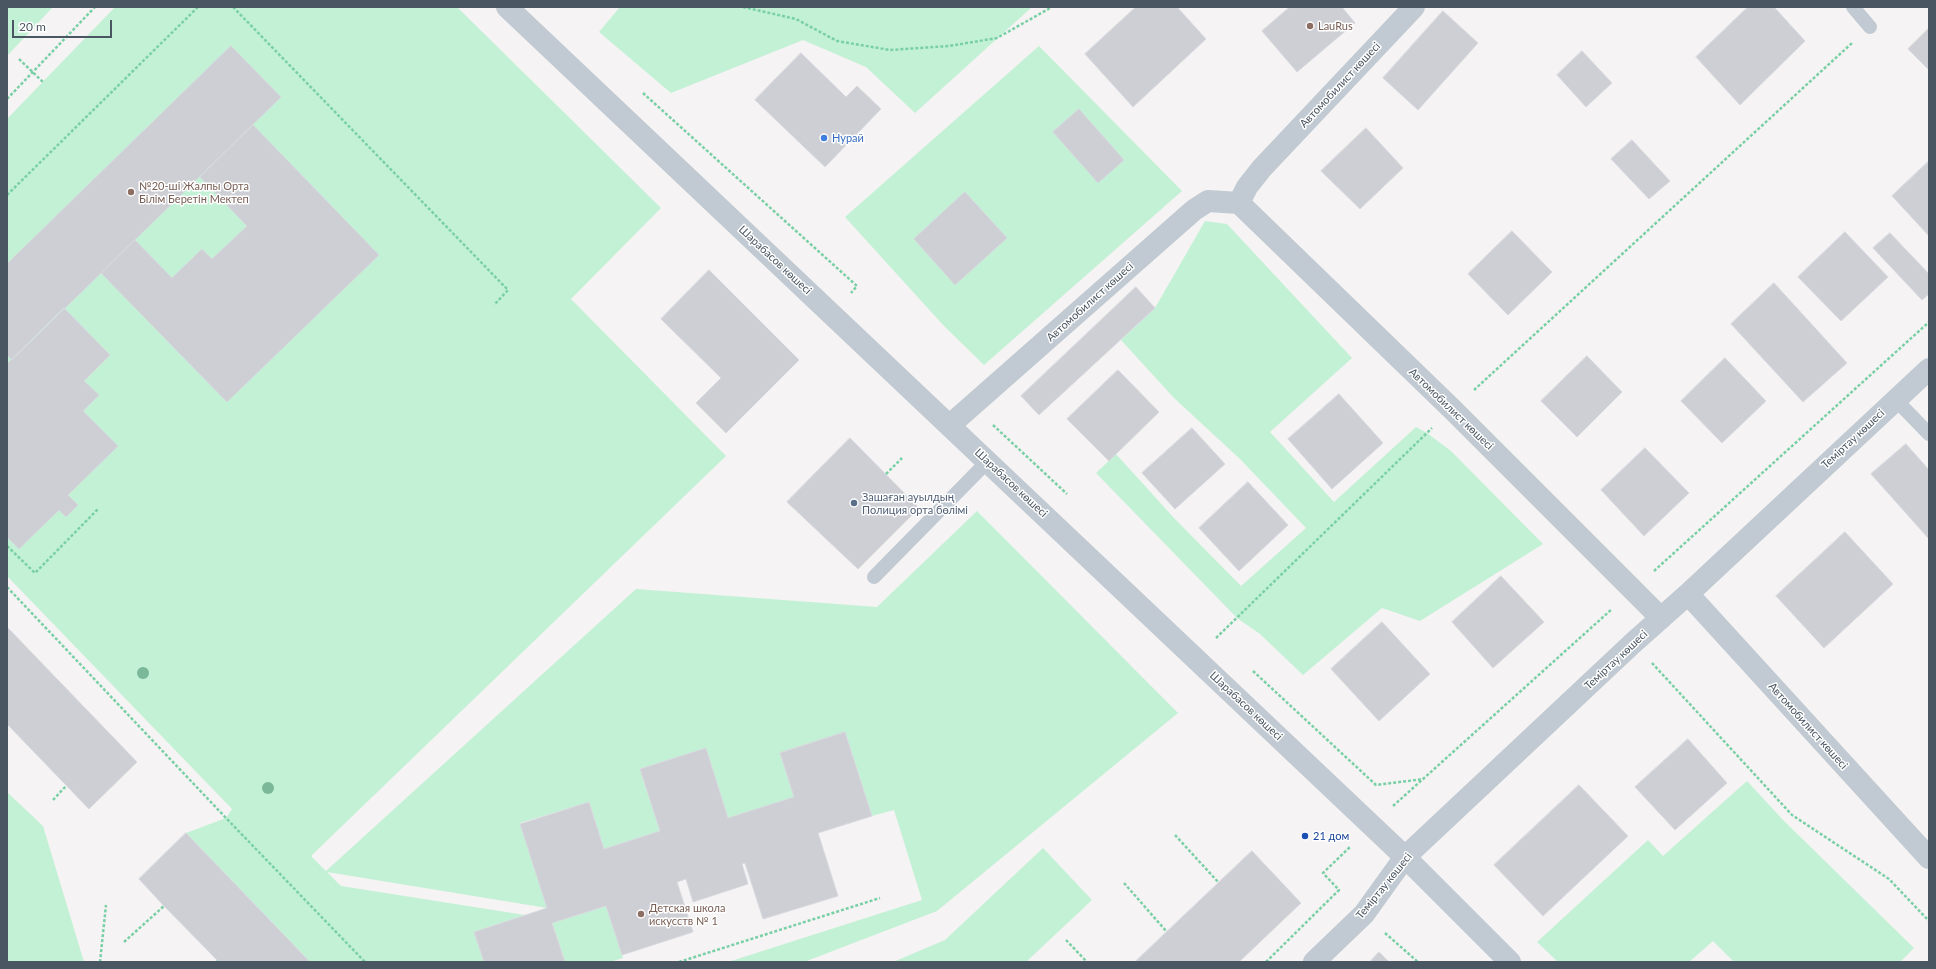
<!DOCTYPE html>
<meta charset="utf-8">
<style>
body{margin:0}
#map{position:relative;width:1936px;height:969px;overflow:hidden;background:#f5f3f3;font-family:Lato,sans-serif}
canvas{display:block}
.frame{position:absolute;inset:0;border:8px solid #4a5661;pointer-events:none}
.scale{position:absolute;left:12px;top:20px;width:100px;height:18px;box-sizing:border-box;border:2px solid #4a5661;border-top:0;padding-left:5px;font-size:12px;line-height:14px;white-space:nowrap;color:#4a5661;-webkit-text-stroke:3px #fff;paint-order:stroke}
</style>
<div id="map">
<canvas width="1936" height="969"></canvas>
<div class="frame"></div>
<div class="scale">20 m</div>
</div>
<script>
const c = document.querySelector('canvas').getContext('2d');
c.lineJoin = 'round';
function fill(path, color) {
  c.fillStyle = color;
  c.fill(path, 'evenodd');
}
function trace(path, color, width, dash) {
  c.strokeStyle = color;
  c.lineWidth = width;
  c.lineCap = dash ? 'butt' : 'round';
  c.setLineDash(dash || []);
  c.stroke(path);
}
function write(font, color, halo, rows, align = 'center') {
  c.font = font + ' Lato,sans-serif';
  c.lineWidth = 3;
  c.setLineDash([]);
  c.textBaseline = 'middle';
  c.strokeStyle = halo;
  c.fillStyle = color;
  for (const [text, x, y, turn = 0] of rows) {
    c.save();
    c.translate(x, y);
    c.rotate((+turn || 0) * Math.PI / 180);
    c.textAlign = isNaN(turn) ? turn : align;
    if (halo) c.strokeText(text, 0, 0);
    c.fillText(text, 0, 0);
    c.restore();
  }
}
fill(new Path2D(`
 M 7,7 L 53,7 L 7,56 Z
 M 115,7 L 457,7 L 661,208 L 571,299 L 726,456 L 311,856 L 326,871 L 636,589 L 877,607 L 977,511 L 1178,713 L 937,911 L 804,962 L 728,962 L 922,900 L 894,810 L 872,816 L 845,732 L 780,753 L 794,797 L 728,818 L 706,748 L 640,769 L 660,831 L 604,849 L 589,802 L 520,823 L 547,908 L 327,872 L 341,886 L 525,915 L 474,932 L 484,962 L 310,962 L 186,833 L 226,818 L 232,809 L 7,576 L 7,119 Z
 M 620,7 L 1032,7 L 915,113 L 866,67 L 803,40 L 671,93 L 599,32 Z
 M 1039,46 L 1182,191 L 984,365 L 944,326 L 845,217 Z
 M 1205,221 L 1227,224 L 1352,358 L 1270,432 L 1334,502 L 1416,427 L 1427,433 L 1451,451 L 1543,544 L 1420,621 L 1382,608 L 1303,675 L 1260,634 L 1237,618 L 1096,473 L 1116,454 L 1174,518 L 1241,586 L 1306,528 L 1240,459 L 1174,398 L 1121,340 L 1155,308 Z
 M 1747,781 L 1784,821 L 1914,948 L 1900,962 L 1734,962 L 1713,941 L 1689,962 L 1558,962 L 1537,942 L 1648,840 L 1663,856 Z
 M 7,792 L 43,826 L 84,962 L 7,962 Z
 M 1043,848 L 1092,900 L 1026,962 L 893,962 L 945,940 Z
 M 606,906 L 623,958 L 610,962 L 565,962 L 552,923 Z`), '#c3f1d5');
const building = new Path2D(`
 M 1136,7 L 1177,7 L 1206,39 L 1133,107 L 1085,54 Z
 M 1290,7 L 1342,7 L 1355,23 L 1297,72 L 1262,31 Z
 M 1748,7 L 1774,7 L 1805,41 L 1740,105 L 1696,57 Z
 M 1443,11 L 1478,43 L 1418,110 L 1383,78 Z
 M 1929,28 L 1929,70 L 1908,49 Z
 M 231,46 L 281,97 L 12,360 L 7,355 L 7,264 Z
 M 1582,51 L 1612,83 L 1586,107 L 1557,75 Z
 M 801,53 L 846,97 L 857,86 L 881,109 L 825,167 L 755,100 Z
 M 1079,109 L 1124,160 L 1098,183 L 1053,132 Z
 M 253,125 L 379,255 L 227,402 L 101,273 L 135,240 L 172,278 L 202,249 L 212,259 L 247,226 L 200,177 Z
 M 1366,128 L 1403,168 L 1360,209 L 1321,171 Z
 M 1632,140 L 1670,181 L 1649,199 L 1611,159 Z
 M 1929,161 L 1929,236 L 1892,196 Z
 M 965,192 L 1007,238 L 955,285 L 914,239 Z
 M 1512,231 L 1552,272 L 1508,315 L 1468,274 Z
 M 1845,232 L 1888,277 L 1841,321 L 1798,277 Z
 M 1890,233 L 1929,274 L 1929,294 L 1922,300 L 1873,248 Z
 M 709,270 L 799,360 L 726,433 L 696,403 L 721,378 L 661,319 Z
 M 1774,283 L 1847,363 L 1803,402 L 1731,324 Z
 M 1136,287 L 1155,308 L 1039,415 L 1021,396 Z
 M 64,308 L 110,355 L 84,381 L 99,395 L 83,411 L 118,446 L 68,495 L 78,505 L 66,517 L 59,510 L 19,549 L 7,537 L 7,364 Z
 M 1587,356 L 1622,392 L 1577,437 L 1541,401 Z
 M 1725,358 L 1766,401 L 1722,443 L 1681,401 Z
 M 1118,370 L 1159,412 L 1109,461 L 1067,419 Z
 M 1339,394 L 1383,443 L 1332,489 L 1288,439 Z
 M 1192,428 L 1225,464 L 1175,509 L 1142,473 Z
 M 850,438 L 919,508 L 858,569 L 787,502 Z
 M 1906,444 L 1929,470 L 1929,539 L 1871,474 Z
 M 1645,448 L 1689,493 L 1644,536 L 1601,490 Z
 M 1248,482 L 1288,525 L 1239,571 L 1199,528 Z
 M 1845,532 L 1893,584 L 1824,648 L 1776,596 Z
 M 1501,576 L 1544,622 L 1493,668 L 1452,622 Z
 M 1382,622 L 1430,674 L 1379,721 L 1331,669 Z
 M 7,627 L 137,762 L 89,809 L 7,724 Z
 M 845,732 L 872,816 L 818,833 L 838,896 L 763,919 L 745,863 L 742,864 L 748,884 L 693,902 L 686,879 L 677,882 L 693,932 L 622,955 L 606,906 L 552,923 L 565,962 L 484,962 L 474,932 L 547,908 L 520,824 L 589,802 L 604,849 L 660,831 L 640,769 L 706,748 L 728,818 L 794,797 L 780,753 Z
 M 1688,739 L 1727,783 L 1675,830 L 1635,787 Z
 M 1579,785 L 1628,836 L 1543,916 L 1494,865 Z
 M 186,833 L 310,962 L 219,962 L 164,906 L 139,879 Z
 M 1252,851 L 1301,903 L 1239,962 L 1135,962 Z
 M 1379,952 L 1389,962 L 1370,962 Z`);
fill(building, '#cdcfd5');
trace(building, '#d7d9de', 1);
trace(new Path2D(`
 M 233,7 L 508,290 L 494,305
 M 743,7 L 796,19 L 837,41 L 890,50 L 949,46 L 997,38 L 1052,7
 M 19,59 L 43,82
 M 643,93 L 857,286 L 851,293
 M 7,99 L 95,7
 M 7,195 L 198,7
 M 1474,390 L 1852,43
 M 993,425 L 1067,494
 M 886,474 L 902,458
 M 7,546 L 35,573 L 98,509
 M 1654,571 L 1929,322
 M 7,587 L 226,818 L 365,962
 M 1216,638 L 1432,428
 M 1652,663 L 1792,815 L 1889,879 L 1929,921
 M 1253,671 L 1376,785 L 1424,779
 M 53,800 L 66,786
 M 1393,806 L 1612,609
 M 1175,835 L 1219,883
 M 1124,883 L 1167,932
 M 1385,933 L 1418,962
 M 1066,940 L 1087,962
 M 124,942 L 164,906
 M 100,962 L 106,905
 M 217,962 L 218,961
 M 679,962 L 880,898
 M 1266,962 L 1339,890 L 1323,873 L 1351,846`), '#7ad0a6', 2.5, [3, 2]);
trace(new Path2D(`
 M 1853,7 L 1870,27
 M 1895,399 L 1929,434
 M 874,577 L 988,461`), '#c1cad2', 14);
trace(new Path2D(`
 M 1239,203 L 1452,409 L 1661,618
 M 950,425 L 1194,210 L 1208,201 L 1239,203 L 1247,187 L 1262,168 L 1414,7
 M 1405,857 L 1510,962`), '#c1cad2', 22);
trace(new Path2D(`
 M 507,7 L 1405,857
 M 1688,594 L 1929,858
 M 1314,962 L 1364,914 L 1405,857 L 1633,643 L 1688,594 L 1929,369`), '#c1cad2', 22);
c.fillStyle = '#7bb799';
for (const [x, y] of [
 [143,673],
 [268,788]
]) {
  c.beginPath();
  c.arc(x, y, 6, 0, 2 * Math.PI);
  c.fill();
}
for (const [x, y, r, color] of [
 [1310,26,4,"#8d6e63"],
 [824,138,4,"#3f7fe0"],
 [131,192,4,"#8d6e63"],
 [854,503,4,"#5c6f8a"],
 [1305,836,4,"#1a4fb4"],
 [641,914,4,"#8d6e63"]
]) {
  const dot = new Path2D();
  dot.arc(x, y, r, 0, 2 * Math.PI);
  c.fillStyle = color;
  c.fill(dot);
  trace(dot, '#fff', 1.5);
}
write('11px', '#785e54', '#fff', [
 ["LauRus",1318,26],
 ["№20-ші Жалпы Орта",139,186],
 ["Білім Беретін Мектеп",139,199],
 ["Детская школа",649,908],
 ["искусств № 1",649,921]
], 'left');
write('11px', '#4a5661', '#fff', [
 ["Автомобилист көшесі",1340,85,-47],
 ["Шарабасов көшесі",775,260,43],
 ["Автомобилист көшесі",1090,302,-42],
 ["Автомобилист көшесі",1451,409,44],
 ["Теміртау көшесі",1853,439,-43],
 ["Шарабасов көшесі",1011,483,43],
 ["Теміртау көшесі",1616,660,-43],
 ["Шарабасов көшесі",1246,706,43],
 ["Автомобилист көшесі",1808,726,48],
 ["Теміртау көшесі",1384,886,-51]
]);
write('11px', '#366cbe', '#fff', [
 ["Нурай",832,138]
], 'left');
write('11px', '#4e5e75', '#fff', [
 ["Зашаған ауылдың",862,497],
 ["Полиция орта бөлімі",862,510]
], 'left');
write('11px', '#164399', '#fff', [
 ["21 дом",1313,836]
], 'left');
</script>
